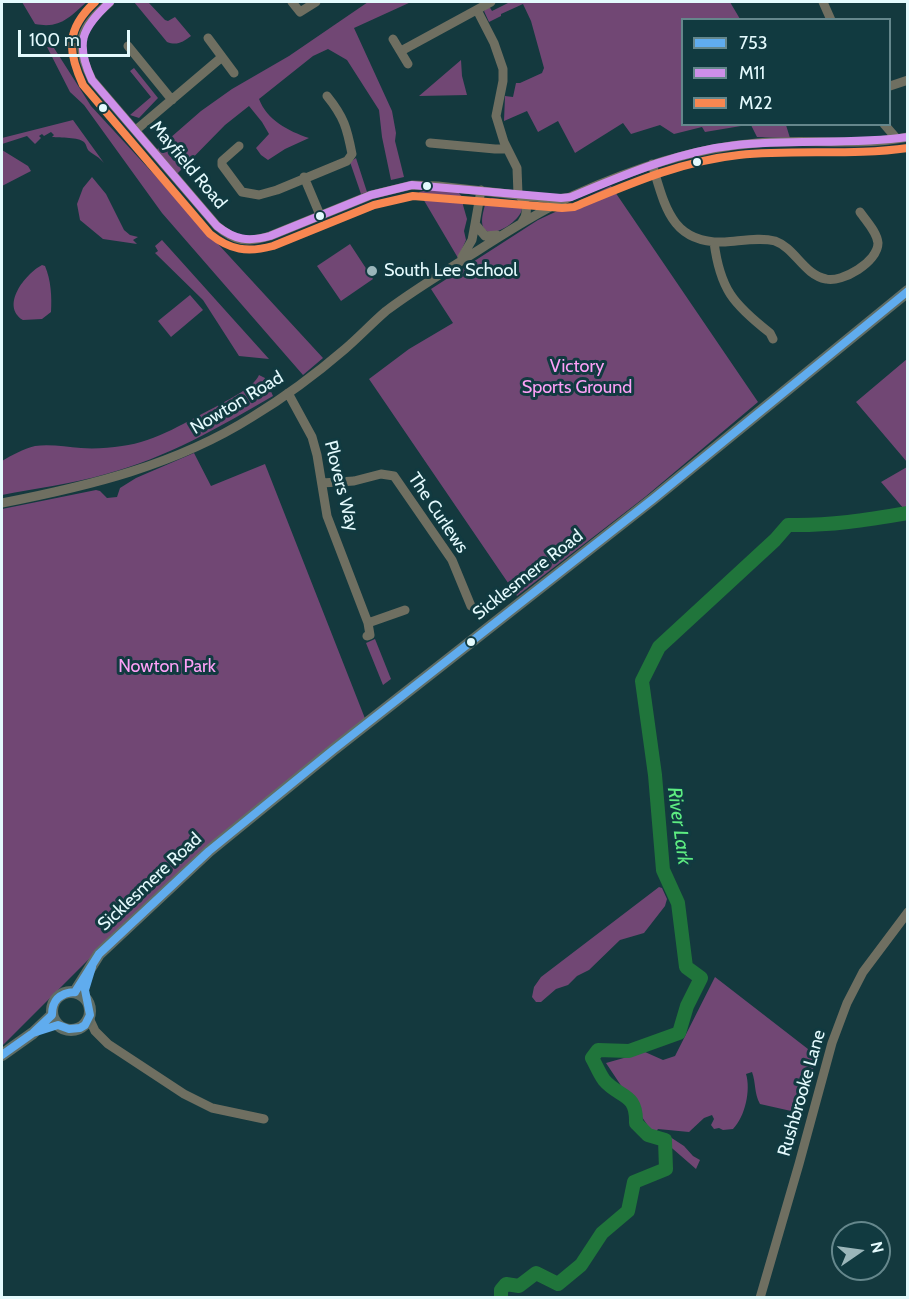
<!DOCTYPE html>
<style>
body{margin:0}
#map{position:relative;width:909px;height:1299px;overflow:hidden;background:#14393e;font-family:Cabin,sans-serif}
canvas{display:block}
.frame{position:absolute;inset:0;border:3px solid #e4fafd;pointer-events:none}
.legend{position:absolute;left:681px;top:18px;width:210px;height:108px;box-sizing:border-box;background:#113a40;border:2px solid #65878c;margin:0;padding:8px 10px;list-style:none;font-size:18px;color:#e4fafd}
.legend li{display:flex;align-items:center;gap:12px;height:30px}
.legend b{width:30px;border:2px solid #65878c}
.north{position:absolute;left:831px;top:1221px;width:60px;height:60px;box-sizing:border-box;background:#113a40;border:2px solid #65878c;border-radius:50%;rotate:77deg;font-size:16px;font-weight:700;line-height:24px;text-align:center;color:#e4fafd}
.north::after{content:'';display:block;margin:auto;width:21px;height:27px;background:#9bb6ba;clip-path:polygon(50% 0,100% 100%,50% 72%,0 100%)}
.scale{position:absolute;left:18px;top:30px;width:112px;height:27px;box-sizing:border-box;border:3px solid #e4fafd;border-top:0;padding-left:8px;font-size:18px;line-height:21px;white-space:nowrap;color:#e4fafd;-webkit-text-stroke:4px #113a40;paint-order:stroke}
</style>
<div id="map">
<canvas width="909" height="1299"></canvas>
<div class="frame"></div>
<ul class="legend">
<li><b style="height:8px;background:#60acee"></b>753</li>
<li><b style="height:8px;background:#ce8fe9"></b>M11</li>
<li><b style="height:8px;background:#f88751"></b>M22</li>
</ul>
<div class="north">N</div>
<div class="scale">100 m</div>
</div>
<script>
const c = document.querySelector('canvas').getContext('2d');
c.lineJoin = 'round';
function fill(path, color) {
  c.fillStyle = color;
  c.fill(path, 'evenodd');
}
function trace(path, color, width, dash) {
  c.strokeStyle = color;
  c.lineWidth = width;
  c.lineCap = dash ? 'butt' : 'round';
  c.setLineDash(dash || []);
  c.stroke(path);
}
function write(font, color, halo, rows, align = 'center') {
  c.font = font + ' Cabin,sans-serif';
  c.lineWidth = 6;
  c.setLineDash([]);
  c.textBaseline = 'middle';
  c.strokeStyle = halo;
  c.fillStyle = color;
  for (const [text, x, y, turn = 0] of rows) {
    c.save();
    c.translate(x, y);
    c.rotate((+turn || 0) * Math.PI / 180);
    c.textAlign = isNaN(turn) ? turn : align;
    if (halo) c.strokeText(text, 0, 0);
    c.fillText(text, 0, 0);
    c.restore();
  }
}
fill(new Path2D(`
 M 22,2 L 87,2 C 69,17 61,29 35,24 Z
 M 134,2 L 148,2 L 165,20 L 168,21 L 175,17 L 191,36 C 183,42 177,46 167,42 Z
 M 368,2 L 411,2 L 354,28 L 392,111 L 396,133 L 395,141 L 404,177 L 391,180 L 382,137 L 379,110 L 347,60 L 328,49 L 313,56 L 259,99 C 267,120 288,131 309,138 L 285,149 L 268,160 L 261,155 L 256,148 L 269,134 L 262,122 L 249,106 L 225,125 L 175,176 L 154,152 L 201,111 L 232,89 L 289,56 Z
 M 510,2 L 730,2 L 740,19 L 682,20 L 682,124 L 747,125 L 705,132 L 702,127 L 674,134 L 660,125 L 631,134 L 623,123 L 575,153 L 558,121 L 538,132 L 527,111 L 504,121 L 505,96 L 513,97 L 516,83 L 520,83 L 542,73 L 544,68 L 531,21 L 523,4 L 501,14 L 501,16 L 489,22 L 484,11 L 489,6 L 492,11 Z
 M 47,47 L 54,48 L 91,106 L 323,358 L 303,375 L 162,213 L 84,105 L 70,92 Z
 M 461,60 L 462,76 L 467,95 L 419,96 Z
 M 134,68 L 158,98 L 139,118 L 130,115 L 151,97 L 130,71 Z
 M 73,120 L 104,163 C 99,157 94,155 89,151 C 86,148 87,145 84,142 C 79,137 60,138 52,137 L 54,135 L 51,132 L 44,136 L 42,134 L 39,136 L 41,138 L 35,144 L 27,136 L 2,144 L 2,138 Z
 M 751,125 L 786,125 L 790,138 L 757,137 Z
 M 2,150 L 28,166 L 31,171 L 2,186 Z
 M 356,158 L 367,192 L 361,194 L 350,162 Z
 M 92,177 L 106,194 L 124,230 L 130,235 L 138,237 L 133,240 L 137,244 L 103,239 L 80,220 L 77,204 L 83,188 Z
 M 611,186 L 758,402 L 645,497 L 517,596 L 369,379 L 409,349 L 453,323 L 431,289 L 538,220 Z
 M 433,189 L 458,192 L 464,199 L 463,205 L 467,219 L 464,231 L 466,240 L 458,258 L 419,192 Z
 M 492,198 L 516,201 L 522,209 C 520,224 475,250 483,213 C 485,205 485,201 492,198 Z
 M 162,240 L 269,359 L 239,356 L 203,300 L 155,253 L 158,251 L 155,246 Z
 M 350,244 L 373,279 L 341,301 L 317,266 Z
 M 42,265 L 45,266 C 51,280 52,297 51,312 L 42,319 L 23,320 C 0,306 25,274 42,265 Z
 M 190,295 L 203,310 L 171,337 L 158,321 Z
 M 907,359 L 907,462 L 856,402 Z
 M 259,375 L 265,378 L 273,396 C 220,427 166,458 106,474 C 72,484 36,488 2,495 L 2,461 C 12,455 23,449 35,446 C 51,444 66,447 81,448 C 94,449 109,448 122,446 C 156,442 189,420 219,405 C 231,398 253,388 259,375 Z
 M 194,453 L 211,486 L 265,464 L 366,721 L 103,945 L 2,1046 L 2,509 L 96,490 L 100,491 L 107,498 L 117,497 L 120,488 L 136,478 Z
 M 907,467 L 907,508 L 904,509 L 881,482 Z
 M 375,639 L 391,679 L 383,685 L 366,643 Z
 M 659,887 L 662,888 L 667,899 L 665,906 L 644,933 L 620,940 L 589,970 L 577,976 L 568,985 L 556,989 L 541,1002 L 536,1002 L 532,997 L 534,987 L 541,977 Z
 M 715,977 L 817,1056 L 800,1113 L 760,1104 C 754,1093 756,1083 752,1072 L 746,1074 C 751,1090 745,1117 733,1129 L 723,1130 L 719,1128 L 714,1129 L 711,1125 L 714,1119 L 712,1115 L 704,1118 L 689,1132 L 658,1129 L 656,1132 L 660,1136 L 664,1133 L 684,1146 L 693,1156 L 700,1160 L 696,1169 L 650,1129 L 606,1063 L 645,1052 L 663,1060 L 675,1056 Z`), '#714774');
trace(new Path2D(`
 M 501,1298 L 501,1290 L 506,1284 L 519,1286 L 536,1273 L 558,1284 L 581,1265 L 602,1233 L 628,1211 L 634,1182 L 666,1169 L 665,1140 L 648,1135 L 636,1123 C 637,1092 619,1098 604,1080 C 599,1073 596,1065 592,1058 L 598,1050 L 629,1051 L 679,1033 L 687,1006 L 701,978 L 686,967 L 678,903 L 663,870 L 655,775 L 642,681 L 659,647 L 775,540 L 788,525 C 829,526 867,520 908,513`), '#20753b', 14);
trace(new Path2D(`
 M 110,2 C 80,28 73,42 92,80 L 217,226 C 236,242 246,243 270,236 L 371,195 L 412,185 L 438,186 L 553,199 L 566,198
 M 292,2 L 300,12 L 316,2
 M 823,2 L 831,20
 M 477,10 L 494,43 L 503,69 L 503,81 L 496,116 L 504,142 L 517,168 L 518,194 C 526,202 530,212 522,222
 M 208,38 L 234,73
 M 393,39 L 408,64
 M 128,46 L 172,100
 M 401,51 L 491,2
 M 890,86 L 908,80
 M 884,124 L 897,139
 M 136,130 L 222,57
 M 430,143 L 495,149 L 506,149
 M 239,146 L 222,161 L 222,165 L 242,192 L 259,195 L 277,190 L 347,161 L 352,154 C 347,128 344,117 327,96
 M 652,164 C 665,206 671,244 725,242 C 741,241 760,237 775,241 C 795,248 804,275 826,279 C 842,283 878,262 878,243 C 877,232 866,221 860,212
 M 304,177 L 320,215
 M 481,190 L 475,224 L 485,236 L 497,235
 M 714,242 C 720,289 733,304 770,333 L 773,339
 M 462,257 L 472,240 L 475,224
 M 288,393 L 312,437 L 317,455 L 327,516 L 368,623 L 370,635 L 367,636
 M 322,483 L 354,481 L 381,474 L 394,476 L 452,560 L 471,606
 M 2,503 C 89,486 176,465 252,417 C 285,397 316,374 345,349 C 359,337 372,323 386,311 C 411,292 439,275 466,258 C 501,236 536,213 574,195 C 633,169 693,148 757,143 C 808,138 857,147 908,137
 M 368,623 L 405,610
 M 89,1018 L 95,1031 L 108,1044 L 184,1094 L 212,1108 L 264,1119
 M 760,1298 L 799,1164 L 832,1043 L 847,1003 L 863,972 L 908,912`), '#6f6f61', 9);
trace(new Path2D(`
 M52 1011a19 19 0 1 1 38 0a19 19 0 1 1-38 0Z
 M 75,992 L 99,954 L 209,851 L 333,750 L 653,499 L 908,291
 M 2,1055 L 33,1033 L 52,1015`), '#606d65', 12);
trace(new Path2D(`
 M 75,992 L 99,954 L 209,851 L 333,750 L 653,499 L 908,291
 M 33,1033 L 58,1025 L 69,1029 L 80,1028 L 85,1025 L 90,1015 L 85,990 L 92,967
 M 2,1055 L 33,1033 L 52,1015 C 52,1000 60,993 75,992`), '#60acee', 8);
trace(new Path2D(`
 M 110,2 C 81,29 75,43 92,80 L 217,226 C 235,240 248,242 270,236 L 371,195 L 412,185 L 561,198 L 571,197 C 624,175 679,151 737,145 C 794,139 851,145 908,137`), '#ce8fe9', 8);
trace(new Path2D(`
 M 95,2 C 66,29 67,50 83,85 L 210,234 C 230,250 247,253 273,246 L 374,205 L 413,196 L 562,208 L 574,207 C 627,185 681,161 739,155 C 795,149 852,156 908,148`), '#f88751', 8);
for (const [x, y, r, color] of [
 [103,108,5,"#e4fafd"],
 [697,162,5,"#e4fafd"],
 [427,186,5,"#e4fafd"],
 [320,216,5,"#e4fafd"],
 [372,271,6,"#9bb6ba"],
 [471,642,5,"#e4fafd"]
]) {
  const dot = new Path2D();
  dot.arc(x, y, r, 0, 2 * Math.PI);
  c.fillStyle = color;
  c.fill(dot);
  trace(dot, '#113a40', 2);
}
write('18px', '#e4fafd', '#113a40', [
 ["Mayfield Road",188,165,50],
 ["Nowton Road",237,403,-31],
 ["Plovers Way",341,486,76],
 ["The Curlews",438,513,56],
 ["Sicklesmere Road",528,575,-38],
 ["Sicklesmere Road",150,882,-43],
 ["Rushbrooke Lane",802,1093,-74]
]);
write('18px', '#e4fafd', '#113a40', [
 ["South Lee School",384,271]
], 'left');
write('18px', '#fca0f6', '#113a40', [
 ["Victory",577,367],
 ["Sports Ground",577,388],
 ["Nowton Park",167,667]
]);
write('italic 20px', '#5deb81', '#113a40', [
 ["River Lark",679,826,82]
]);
</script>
